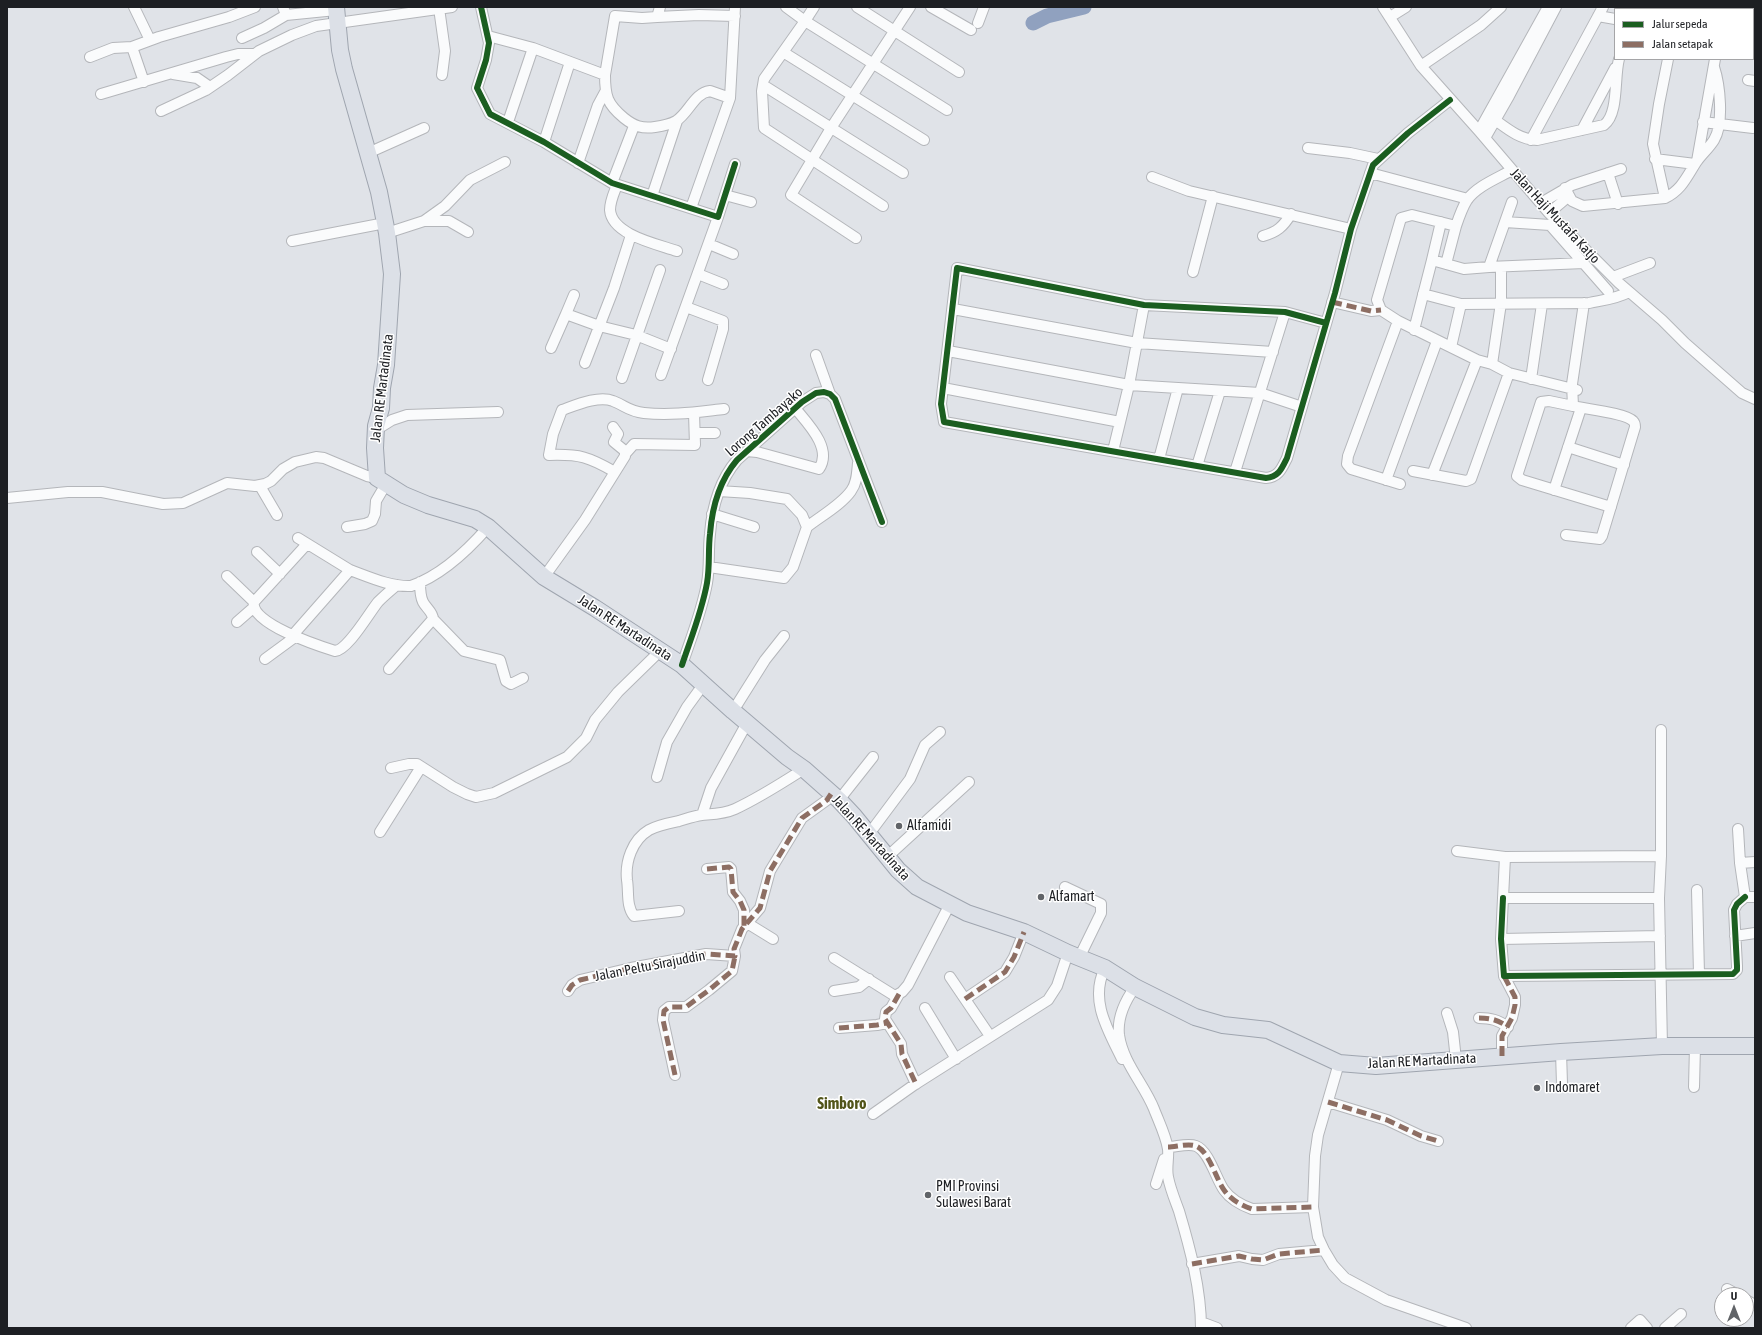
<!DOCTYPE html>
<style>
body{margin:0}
#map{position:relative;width:1762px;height:1335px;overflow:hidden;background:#e0e3e8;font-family:"Asap Condensed",sans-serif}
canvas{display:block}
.frame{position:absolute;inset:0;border:8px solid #1d1f23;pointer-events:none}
.legend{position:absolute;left:1614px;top:8px;width:140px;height:52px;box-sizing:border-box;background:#fff;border:1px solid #a5a5a7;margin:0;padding:5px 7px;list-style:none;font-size:12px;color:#1d1f23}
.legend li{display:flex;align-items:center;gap:8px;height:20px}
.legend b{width:20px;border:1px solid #a5a5a7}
.north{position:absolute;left:1714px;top:1287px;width:40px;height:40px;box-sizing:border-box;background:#fff;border:1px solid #a5a5a7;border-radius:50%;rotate:0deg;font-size:11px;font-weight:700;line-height:16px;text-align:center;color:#1d1f23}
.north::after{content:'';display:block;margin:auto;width:14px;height:18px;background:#616468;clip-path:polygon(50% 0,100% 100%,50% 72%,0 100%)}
</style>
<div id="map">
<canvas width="1762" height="1335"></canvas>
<div class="frame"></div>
<ul class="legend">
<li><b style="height:5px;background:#1b5e20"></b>Jalur sepeda</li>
<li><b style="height:5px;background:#8d6e63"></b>Jalan setapak</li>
</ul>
<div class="north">U</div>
</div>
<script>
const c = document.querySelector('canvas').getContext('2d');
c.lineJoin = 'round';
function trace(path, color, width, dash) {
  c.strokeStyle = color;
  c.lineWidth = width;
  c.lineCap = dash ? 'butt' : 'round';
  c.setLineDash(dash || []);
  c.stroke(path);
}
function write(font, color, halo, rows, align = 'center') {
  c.font = font + ' "Asap Condensed",sans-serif';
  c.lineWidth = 3;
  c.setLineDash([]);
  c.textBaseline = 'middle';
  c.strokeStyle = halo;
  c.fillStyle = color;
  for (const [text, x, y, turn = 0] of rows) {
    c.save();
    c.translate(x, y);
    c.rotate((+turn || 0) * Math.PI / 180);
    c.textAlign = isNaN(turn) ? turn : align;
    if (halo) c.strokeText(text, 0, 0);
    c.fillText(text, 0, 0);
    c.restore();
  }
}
trace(new Path2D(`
 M 1033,23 L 1047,16 L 1084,7`), '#90a1bf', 15);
const minor = new Path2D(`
 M 134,7 L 150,40
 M 283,7 L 286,15 L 336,10
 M 481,7 L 489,43 L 486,60 L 477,88 L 490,114 L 544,142 L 612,183 L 718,217 L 735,164
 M 786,7 L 805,21 L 764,79 L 762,91 L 764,128 L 883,206
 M 814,7 L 805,21 L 947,110
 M 857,7 L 959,72
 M 931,7 L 971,30
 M 1383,7 L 1421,66 L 1479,131 L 1549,213 L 1619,283 L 1662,320 L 1685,343 L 1742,393 L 1755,399
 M 1623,7 L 1623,9
 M 439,8 L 445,51 L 442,75
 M 1598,16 L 1615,19
 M 657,17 L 699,15 L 735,16
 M 1390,17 L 1406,7
 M 978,23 L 984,7
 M 488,36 L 533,48 L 605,75 L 615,16 L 642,18 L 657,17 L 660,7
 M 242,38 L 264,28 L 286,15
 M 132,47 L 144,82
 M 783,52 L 924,140
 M 90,57 L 113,48 L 132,47 L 159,37 L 229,17 L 255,7
 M 1668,59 L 1659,104 L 1653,144 L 1665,198 C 1682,190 1687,176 1697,161 C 1702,154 1709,148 1714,140 C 1724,124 1720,85 1714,67
 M 1421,66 L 1481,25 L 1501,7
 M 173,74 L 197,78 L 210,87
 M 605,75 C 605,96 607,104 624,118 C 634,126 642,129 655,127 C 662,126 669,125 676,121 C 689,113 694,93 710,91 L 730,98
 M 1748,80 L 1755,81
 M 763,85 L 903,173
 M 101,94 L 226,57 L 238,54 L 253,54
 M 161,111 L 206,90 L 228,75 L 259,51 L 292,35 L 316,26 L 452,7
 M 1488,115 C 1503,125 1518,140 1537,140 L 1604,125 C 1619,114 1614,77 1619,59
 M 508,122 L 533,48
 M 1703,122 L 1753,128
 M 1582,130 L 1615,68
 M 1479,131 L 1548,7
 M 1485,138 L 1509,96 L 1556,7
 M 1531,140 L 1603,7
 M 544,142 L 570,62
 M 1308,148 L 1350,153 L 1378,159
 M 368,153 L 424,128
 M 1655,159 L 1695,164
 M 1697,161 L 1715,59
 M 578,163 L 598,105 L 605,92
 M 1370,173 L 1468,199
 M 1608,173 L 1618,204
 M 1152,177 L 1189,191 L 1351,229
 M 612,183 L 634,126
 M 617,185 C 614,193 610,201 610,210 C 612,235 657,244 677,251
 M 1565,188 L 1572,201 L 1583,206 L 1665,198
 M 725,195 L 751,202
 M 652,196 L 677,121
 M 1512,202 L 1489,267 L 1584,263
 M 1541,203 L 1572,185 L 1621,169
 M 691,208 L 730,98 L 735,7
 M 1549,213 L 1569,196
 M 424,221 L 449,221 L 468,232
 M 1505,222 L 1550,225 L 1608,291
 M 387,233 L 424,221 L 445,206 L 470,180 L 505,162
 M 1263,236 C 1277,232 1283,227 1291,214
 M 856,238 L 791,195 L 831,128 L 910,7
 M 292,241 L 385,223
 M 709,244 L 733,254
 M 1432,260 L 1441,222
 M 1446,264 L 1456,226
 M 1193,272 L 1213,196
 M 698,274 L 723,284
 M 1613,277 L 1650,263
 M 1423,294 L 1461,304
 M 1332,302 L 1371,311 L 1381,310
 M 686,307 L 723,321 L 723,329 L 708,380
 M 953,309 L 1137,343 L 1273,352
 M 566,314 L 574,295
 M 1398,321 L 1348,456 L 1347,464 L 1351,469 L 1400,484
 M 1326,323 L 1285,312 L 1144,305 L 957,268 L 941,404 L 944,422 L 1266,478 C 1279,477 1282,468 1287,458 L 1335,293 L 1351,229 L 1373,165 L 1408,133 L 1450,100
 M 1414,330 L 1432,260 L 1464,269 L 1489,267
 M 1451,347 L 1461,304 L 1589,303 C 1603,300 1616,299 1629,292
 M 551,348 L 566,314 L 599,326 L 636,335 L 671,349
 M 948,351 L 1129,385 L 1260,393 L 1302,407
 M 816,355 L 830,394
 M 1477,360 L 1398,321 L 1381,310 L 1377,300 L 1401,218 L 1412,215 L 1456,226 C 1459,217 1462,208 1467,200 C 1477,186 1498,178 1512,170
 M 585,363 L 614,288 L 631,235
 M 1492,364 L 1501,303 L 1501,267
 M 661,375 L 718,217
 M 622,378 L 660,270
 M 1531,379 L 1542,304
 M 943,388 L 1120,422
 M 1573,406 L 1549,401 L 1541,402 L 1517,476 L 1522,480 L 1611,507
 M 376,430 L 392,420 L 407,415 L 498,412
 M 695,433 L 715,433
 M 1568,447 L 1624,465
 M 747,451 L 757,452 L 819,469 C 833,448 807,423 795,408
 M 1113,451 L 1129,385 L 1144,305
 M 626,453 L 634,444 L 695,445 L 694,413
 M 1159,459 L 1178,388
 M 1197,466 L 1220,391
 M 1413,471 L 1466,481 L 1471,479 L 1509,373
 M 615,472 C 589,457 580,454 549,455 L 553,434 L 562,410 C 576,405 599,395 613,401 C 626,406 628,411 644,413 C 671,416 697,412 724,409
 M 1235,472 L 1285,312
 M 1432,475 L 1477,360 L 1492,364 L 1509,373 L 1577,390
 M 1386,480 L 1437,341
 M 260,486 L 277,515
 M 1554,490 L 1581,408
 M 7,498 L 68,492 L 102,492 L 163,504 L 183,503 L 227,483 L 255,486 L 265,484 L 271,481 L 283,469 L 295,462 L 316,457 L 324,458 L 367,476 L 377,478
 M 712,514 L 754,527
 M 347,527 L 365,524 L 372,521 L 375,514 L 376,501 L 386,484
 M 807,527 C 821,516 841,505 851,491 C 857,483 857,473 858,463
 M 1566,535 L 1600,539 L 1602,536 L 1635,427 C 1635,424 1635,423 1633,421 C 1626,413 1585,409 1573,406 L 1572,384 L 1584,303
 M 298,538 L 350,570
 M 307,544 L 254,602 C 249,623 319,646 335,651 C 348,650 369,613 378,602 C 384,596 391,590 397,585
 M 257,552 L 280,574
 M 709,567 L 784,578 L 793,567 L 807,527 L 802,515 L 787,499 L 750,493 L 719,491
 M 227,576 L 254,602
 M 544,577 L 585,520 L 625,456 L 625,451 L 614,442 L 618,434 L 613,427
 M 433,619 L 464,651 L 500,660 L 506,681 L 511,684 L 523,678
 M 237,622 L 253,608
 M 292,636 L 350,570 C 369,577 391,587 411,586 C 440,576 468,550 488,527
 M 265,659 L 295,637
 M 682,665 C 691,638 702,611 707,583 C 710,566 708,550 710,534 C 712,508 720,480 737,460 L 802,402 L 816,393 L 824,392 L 830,394 L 835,399 L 882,522
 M 389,669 L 433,619 C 433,612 426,608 423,602 C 420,596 420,589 420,582
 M 733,711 L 765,660 L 784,636
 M 1661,730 L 1661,856 L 1659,898 L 1662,1046
 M 391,768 L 409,764 L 417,764 L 453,787 L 467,794 L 476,797 L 494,793 L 567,757 L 586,738 L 595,720 L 618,692 L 660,651
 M 657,777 L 667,742 L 687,707 L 703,685
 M 839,800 L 873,757
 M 702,815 L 711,788 L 747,723
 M 1738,829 L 1740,863
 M 380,832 L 421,767
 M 869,834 L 910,779 L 925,745 L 940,732
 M 1457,851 L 1505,857 L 1503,898 L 1659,898
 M 887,857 L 969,782
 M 1505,857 L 1661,856
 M 1755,862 L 1740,863 L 1745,897 L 1755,897
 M 707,869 L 729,867 L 731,869 L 733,892 L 740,901 L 744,910 L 744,927
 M 1065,887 L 1101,904 L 1101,913 L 1079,958
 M 1697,890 L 1699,974
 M 1503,898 L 1501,939 L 1504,976 L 1733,974 L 1737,970 L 1737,966 L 1734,910 L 1737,904 L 1745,897
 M 679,911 L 634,916 C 626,906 629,892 627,880 C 625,862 632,840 649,830 C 658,825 669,823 679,821 C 686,819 694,816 702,815 C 714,814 724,814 735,809 C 759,798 782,783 804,769
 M 747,923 L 773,939
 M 1735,936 L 1755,933
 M 1501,939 L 1660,936
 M 834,958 L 895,996 L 902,992 L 908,985 L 950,904
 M 1105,968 C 1089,1000 1108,1030 1122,1059
 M 950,977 L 990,1036
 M 1135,987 C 1125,1001 1117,1017 1119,1035 C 1123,1063 1144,1084 1154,1109 C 1159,1122 1166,1136 1168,1149 C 1169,1158 1166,1168 1168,1177 C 1170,1188 1175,1200 1179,1211 C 1190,1248 1201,1289 1201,1328
 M 568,991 L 572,985 L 580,980 L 631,968 L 706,954 L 735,956 L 734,949 L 742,929 L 760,908 L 770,871 L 802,818 L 827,800 L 831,794
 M 834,991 L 859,987 L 869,979
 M 899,994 L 891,1008 L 886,1012 L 885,1019 L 901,1044 L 902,1054 L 916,1084
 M 965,999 L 1005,972 L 1014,957 L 1024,932
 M 925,1008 L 956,1059
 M 1447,1013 L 1453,1032 L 1456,1060
 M 1479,1018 C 1491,1018 1498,1020 1508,1027
 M 839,1028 L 877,1025 L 887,1023
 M 1561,1052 L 1562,1084
 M 1502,1056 L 1502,1036 L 1512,1018 L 1515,1005 L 1515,997 L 1504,976
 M 1339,1063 L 1318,1135 L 1315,1156 L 1313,1207 L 1318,1237 L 1324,1250 L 1333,1265 L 1345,1278 L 1386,1300 L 1466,1328
 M 675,1075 L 663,1020 L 664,1011 L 669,1007 L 686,1007 L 709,990 L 732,971 L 735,956
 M 1694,1087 L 1695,1046
 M 1328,1102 L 1387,1120 L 1421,1136 L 1438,1141
 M 873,1114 L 914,1085 L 1048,1000 L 1057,986 L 1068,953
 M 1168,1147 C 1176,1147 1188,1143 1196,1146 C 1209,1151 1216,1179 1224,1190 C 1231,1200 1241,1205 1252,1209 L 1313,1207
 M 1156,1184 L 1164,1159
 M 1192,1264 L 1239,1256 L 1252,1259 L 1263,1260 L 1279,1254 L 1324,1250
 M 1727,1289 L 1738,1295
 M 1746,1300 L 1755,1305
 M 1201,1322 L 1217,1328
 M 1631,1328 L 1640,1320 L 1647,1328
 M 1665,1328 L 1681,1314`);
const trunk = new Path2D(`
 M 336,7 L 340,50 L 344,69 L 379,192 L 387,233 L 392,274 L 386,365 L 382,388 L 381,408 L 376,426 L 375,448 L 377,478 L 404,495 L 428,505 L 475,519 L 488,527 L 544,577 L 595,608 L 682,665 L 733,711 L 787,757 L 804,769 L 839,800 L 854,816 L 898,870 L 917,887 L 967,913 L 1024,932 L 1068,953 L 1105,968 L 1135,987 L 1195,1017 L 1223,1025 L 1268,1030 L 1339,1063 L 1376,1066 L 1561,1052 L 1662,1046 L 1755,1046`);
trace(minor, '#b4b6ba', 12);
trace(trunk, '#9fa5af', 18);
trace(minor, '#fafbfc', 10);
trace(trunk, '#dce0e7', 16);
trace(new Path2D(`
 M 1332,302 L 1371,311 L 1381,310
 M 707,869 L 729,867 L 731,869 L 733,892 L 740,901 L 744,910 L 744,927
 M 568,991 L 572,985 L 580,980 L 631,968 L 706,954 L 735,956 L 734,949 L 742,929 L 760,908 L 770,871 L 802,818 L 827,800 L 831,794
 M 899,994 L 891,1008 L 886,1012 L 885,1019 L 901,1044 L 902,1054 L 916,1084
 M 965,999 L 1005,972 L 1014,957 L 1024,932
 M 1479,1018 C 1491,1018 1498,1020 1508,1027
 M 839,1028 L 877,1025 L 887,1023
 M 1502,1056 L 1502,1036 L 1512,1018 L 1515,1005 L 1515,997 L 1504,976
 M 675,1075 L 663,1020 L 664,1011 L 669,1007 L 686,1007 L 709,990 L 732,971 L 735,956
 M 1328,1102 L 1387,1120 L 1421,1136 L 1438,1141
 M 1168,1147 C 1176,1147 1188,1143 1196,1146 C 1209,1151 1216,1179 1224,1190 C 1231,1200 1241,1205 1252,1209 L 1313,1207
 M 1192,1264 L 1239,1256 L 1252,1259 L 1263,1260 L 1279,1254 L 1324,1250`), '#8d6e63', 5, [10, 5]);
trace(new Path2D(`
 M 481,7 L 489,43 L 486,60 L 477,88 L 490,114 L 544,142 L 612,183 L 718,217 L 735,164
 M 1326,323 L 1285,312 L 1144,305 L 957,268 L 941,404 L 944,422 L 1266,478 C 1279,477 1282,468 1287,458 L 1335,293 L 1351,229 L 1373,165 L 1408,133 L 1450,100
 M 682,665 C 691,638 702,611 707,583 C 710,566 708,550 710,534 C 712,508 720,480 737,460 L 802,402 L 816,393 L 824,392 L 830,394 L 835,399 L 882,522
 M 1503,898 L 1501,939 L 1504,976 L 1733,974 L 1737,970 L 1737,966 L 1734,910 L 1737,904 L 1745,897`), '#1b5e20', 6);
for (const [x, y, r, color] of [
 [899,826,4,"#616468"],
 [1041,897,4,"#616468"],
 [1537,1088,4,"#616468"],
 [928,1195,4,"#616468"]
]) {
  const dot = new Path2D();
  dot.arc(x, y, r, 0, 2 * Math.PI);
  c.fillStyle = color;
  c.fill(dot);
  trace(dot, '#fff', 1.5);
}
write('14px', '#1d1f23', '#fff', [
 ["Jalan Haji Mustafa Katjo",1555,216,47],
 ["Jalan RE Martadinata",382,388,-83],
 ["Lorong Tambayako",764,422,-41],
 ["Jalan RE Martadinata",625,628,33],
 ["Jalan RE Martadinata",871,838,48],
 ["Jalan Peltu Sirajuddin",650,966,-11],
 ["Jalan RE Martadinata",1422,1061,-3]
]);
write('14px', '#1d1f23', '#fff', [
 ["Alfamidi",907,826],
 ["Alfamart",1049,897],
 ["Indomaret",1545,1088],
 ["PMI Provinsi",936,1187],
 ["Sulawesi Barat",936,1203]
], 'left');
write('bold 16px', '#525519', '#fff', [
 ["Simboro",842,1104]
]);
</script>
